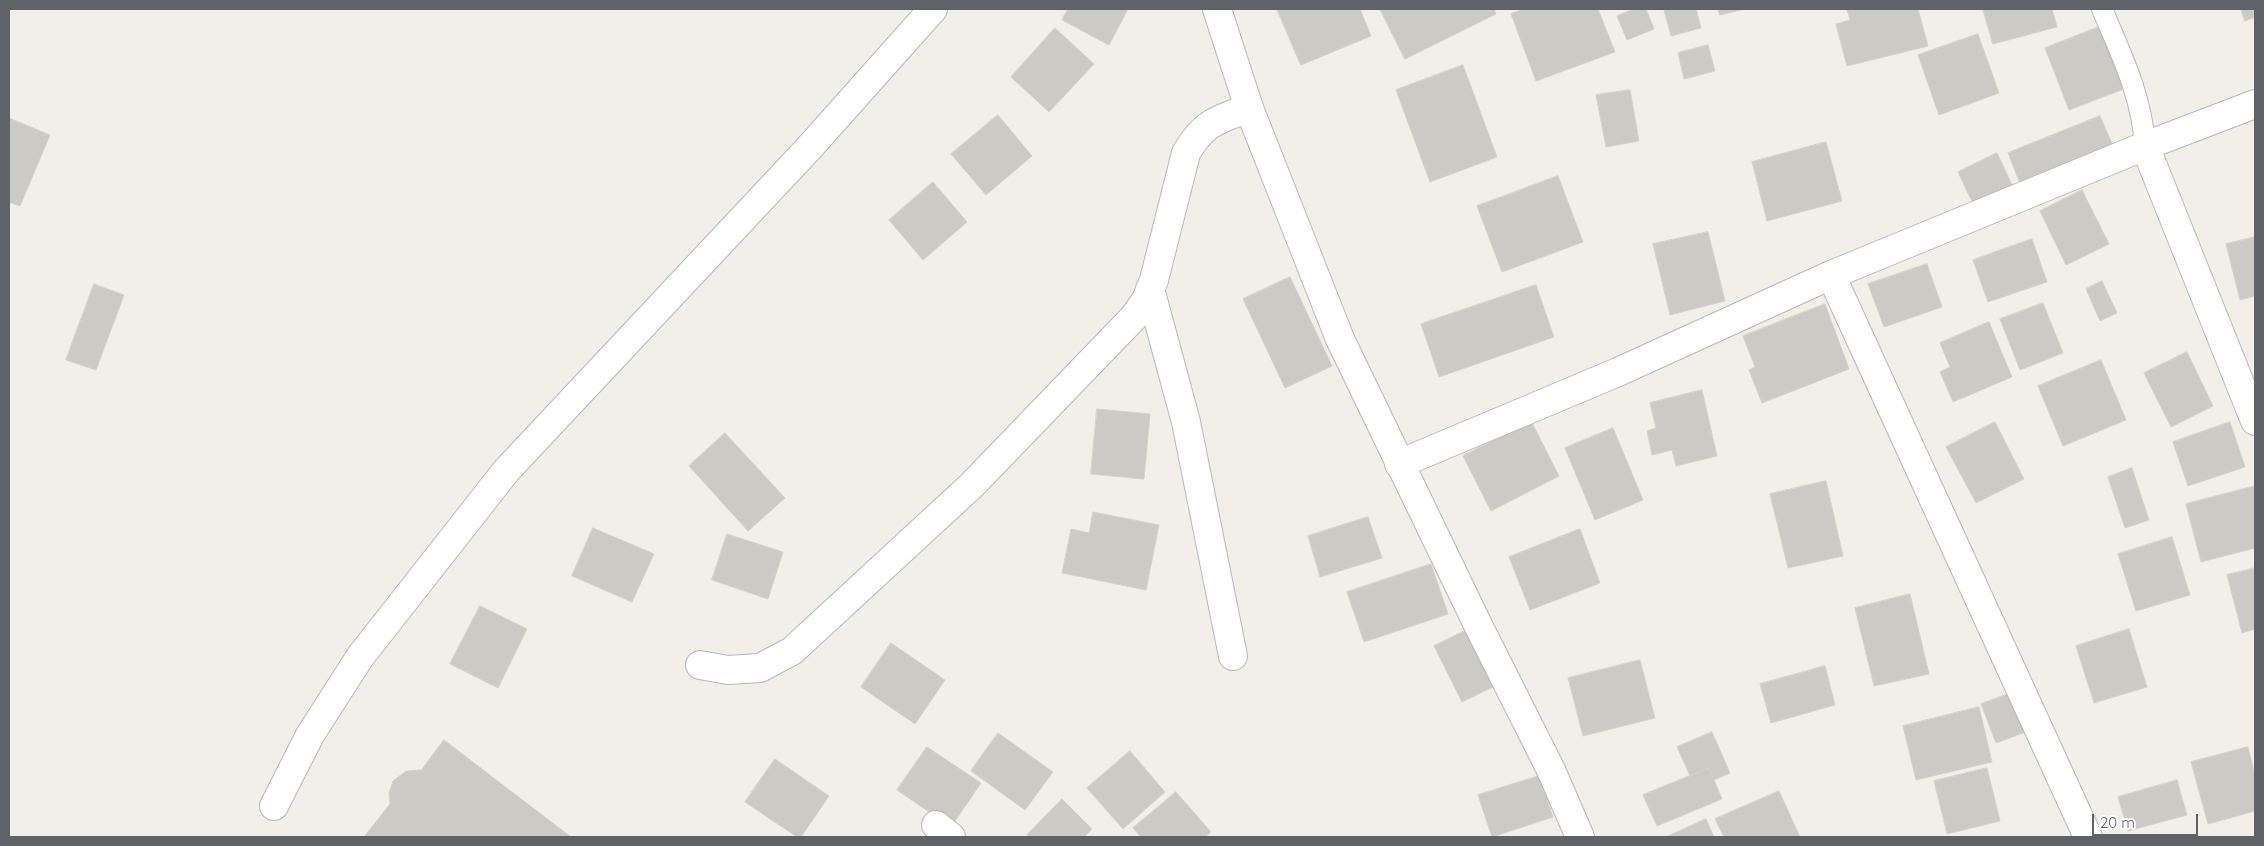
<!DOCTYPE html>
<style>
body{margin:0}
#map{position:relative;width:2264px;height:846px;overflow:hidden;background:#f1efe8;font-family:Quicksand,sans-serif}
canvas{display:block}
.frame{position:absolute;inset:0;border:10px solid #5f6368;pointer-events:none}
.scale{position:absolute;left:2092px;top:814px;width:106px;height:22px;box-sizing:border-box;border:2px solid #5f6368;border-top:0;padding-left:6px;font-size:15px;line-height:18px;white-space:nowrap;color:#5f6368;-webkit-text-stroke:4px #fff;paint-order:stroke}
</style>
<div id="map">
<canvas width="2264" height="846"></canvas>
<div class="frame"></div>
<div class="scale">20 m</div>
</div>
<script>
const c = document.querySelector('canvas').getContext('2d');
c.lineJoin = 'round';
function fill(path, color) {
  c.fillStyle = color;
  c.fill(path, 'evenodd');
}
function trace(path, color, width, dash) {
  c.strokeStyle = color;
  c.lineWidth = width;
  c.lineCap = dash ? 'butt' : 'round';
  c.setLineDash(dash || []);
  c.stroke(path);
}
const building = new Path2D(`
 M 1068,9 L 1128,9 L 1109,45 L 1062,20 Z
 M 1277,9 L 1360,9 L 1371,36 L 1301,65 Z
 M 1380,9 L 1494,9 L 1496,14 L 1405,59 Z
 M 1524,9 L 1598,9 L 1615,52 L 1536,81 L 1511,14 Z
 M 1634,9 L 1646,9 L 1654,29 L 1627,40 L 1617,16 Z
 M 1668,9 L 1696,9 L 1701,28 L 1671,36 L 1664,10 Z
 M 1718,9 L 1745,9 L 1720,15 Z
 M 1847,9 L 1918,9 L 1928,46 L 1847,66 L 1836,24 L 1850,20 Z
 M 1983,9 L 2052,9 L 2057,27 L 1993,44 Z
 M 2241,9 L 2255,9 L 2255,17 L 2245,21 Z
 M 2099,27 L 2124,89 L 2069,110 L 2045,48 Z
 M 1055,28 L 1094,64 L 1049,112 L 1011,77 Z
 M 1978,34 L 1999,93 L 1939,115 L 1918,55 Z
 M 1708,45 L 1715,71 L 1684,79 L 1678,53 Z
 M 1463,65 L 1497,157 L 1430,182 L 1396,90 Z
 M 1630,90 L 1639,141 L 1606,147 L 1596,95 Z
 M 998,115 L 1032,156 L 986,195 L 951,154 Z
 M 2100,116 L 2114,148 L 2021,186 L 2008,153 Z
 M 9,118 L 50,135 L 20,206 L 9,202 Z
 M 1826,142 L 1842,201 L 1767,221 L 1752,162 Z
 M 1997,153 L 2014,189 L 1975,208 L 1958,172 Z
 M 1558,176 L 1583,242 L 1502,272 L 1477,206 Z
 M 933,182 L 967,222 L 923,260 L 889,220 Z
 M 2082,190 L 2109,244 L 2066,265 L 2040,211 Z
 M 1708,232 L 1725,301 L 1670,315 L 1653,244 Z
 M 2255,237 L 2255,296 L 2240,300 L 2226,244 Z
 M 2032,239 L 2047,282 L 1988,302 L 1973,260 Z
 M 1927,264 L 1942,307 L 1884,327 L 1868,284 Z
 M 1290,277 L 1332,366 L 1285,388 L 1243,299 Z
 M 2102,281 L 2117,313 L 2100,321 L 2086,289 Z
 M 94,284 L 124,295 L 96,370 L 66,360 Z
 M 1536,285 L 1554,337 L 1439,377 L 1421,324 Z
 M 2043,303 L 2063,353 L 2020,370 L 2000,319 Z
 M 1825,304 L 1849,369 L 1762,403 L 1749,370 L 1755,367 L 1743,336 Z
 M 1989,322 L 2012,377 L 1953,402 L 1940,372 L 1950,367 L 1940,343 Z
 M 2187,352 L 2213,406 L 2171,427 L 2144,373 Z
 M 2101,360 L 2126,420 L 2063,446 L 2038,386 Z
 M 1702,390 L 1717,456 L 1676,466 L 1672,450 L 1652,455 L 1647,431 L 1656,428 L 1650,403 Z
 M 1097,409 L 1150,414 L 1144,479 L 1091,474 Z
 M 1531,421 L 1559,476 L 1491,511 L 1463,456 Z
 M 1995,422 L 2024,479 L 1976,503 L 1946,447 Z
 M 2230,422 L 2245,467 L 2188,486 L 2173,442 Z
 M 1613,428 L 1643,500 L 1595,520 L 1565,448 Z
 M 725,433 L 785,498 L 748,531 L 689,466 Z
 M 2132,468 L 2149,520 L 2125,528 L 2108,477 Z
 M 1826,481 L 1843,556 L 1788,568 L 1770,494 Z
 M 2255,486 L 2255,548 L 2201,562 L 2186,504 Z
 M 1093,512 L 1159,525 L 1146,590 L 1062,573 L 1071,529 L 1089,533 Z
 M 1368,517 L 1382,558 L 1320,577 L 1308,536 Z
 M 593,528 L 654,554 L 632,602 L 572,576 Z
 M 1580,529 L 1600,583 L 1530,610 L 1509,557 Z
 M 727,534 L 783,552 L 768,599 L 712,580 Z
 M 2172,537 L 2190,595 L 2136,611 L 2118,554 Z
 M 1431,564 L 1448,614 L 1364,642 L 1347,592 Z
 M 2255,568 L 2255,629 L 2242,633 L 2227,575 Z
 M 1910,594 L 1929,674 L 1874,686 L 1855,608 Z
 M 480,606 L 527,629 L 498,688 L 450,664 Z
 M 2129,629 L 2147,687 L 2094,703 L 2076,646 Z
 M 1467,630 L 1495,686 L 1462,702 L 1434,646 Z
 M 891,643 L 945,680 L 915,724 L 861,687 Z
 M 1640,660 L 1655,718 L 1583,736 L 1568,678 Z
 M 1825,666 L 1835,705 L 1771,723 L 1760,684 Z
 M 2011,693 L 2026,732 L 1996,743 L 1981,704 Z
 M 1979,707 L 1992,762 L 1916,780 L 1903,726 Z
 M 1712,732 L 1730,773 L 1714,780 L 1709,768 L 1690,776 L 1677,747 Z
 M 998,733 L 1053,772 L 1025,810 L 971,771 Z
 M 444,740 L 571,837 L 364,837 L 390,804 L 389,793 L 393,781 L 406,771 L 421,770 Z
 M 927,747 L 981,783 L 951,827 L 897,790 Z
 M 2248,747 L 2255,776 L 2255,811 L 2208,824 L 2191,762 Z
 M 1130,751 L 1165,792 L 1123,829 L 1087,788 Z
 M 775,759 L 829,796 L 801,837 L 797,837 L 745,802 Z
 M 1709,768 L 1722,799 L 1657,826 L 1643,795 Z
 M 1987,768 L 2000,821 L 1947,834 L 1934,781 Z
 M 1539,776 L 1553,817 L 1492,837 L 1478,795 Z
 M 2177,780 L 2187,815 L 2128,831 L 2118,797 Z
 M 1779,791 L 1800,837 L 1724,837 L 1715,819 Z
 M 1176,792 L 1211,832 L 1205,837 L 1141,837 L 1133,828 Z
 M 1062,799 L 1092,829 L 1084,837 L 1029,837 L 1027,835 Z
 M 1706,819 L 1714,837 L 1666,837 Z`);
fill(building, '#cccac5');
trace(building, '#d6d1c6', 1);
const service = new Path2D(`
 M 2102,9 C 2121,54 2142,96 2145,146`);
const minor = new Path2D(`
 M 2145,146 L 2255,421
 M 1831,275 L 2088,837
 M 1150,289 L 1186,422 L 1233,656
 M 1399,464 L 1618,372 L 1831,275 L 2145,146 L 2255,104
 M 700,665 L 728,670 L 760,668 L 792,651 L 972,485 L 1134,317 L 1146,300 L 1154,280 L 1186,153 C 1204,122 1217,120 1249,108
 M 274,806 L 310,735 L 360,657 L 506,471 L 809,148 L 933,9
 M 936,825 L 951,837`);
const tertiary = new Path2D(`
 M 1217,9 L 1249,108 L 1340,339 L 1478,625 L 1551,770 L 1580,837`);
trace(service, '#b5b8bc', 22);
trace(minor, '#b5b8bc', 30);
trace(tertiary, '#b5b8bc', 30);
trace(service, '#fff', 20);
trace(minor, '#fff', 28);
trace(tertiary, '#fff', 28);
</script>
